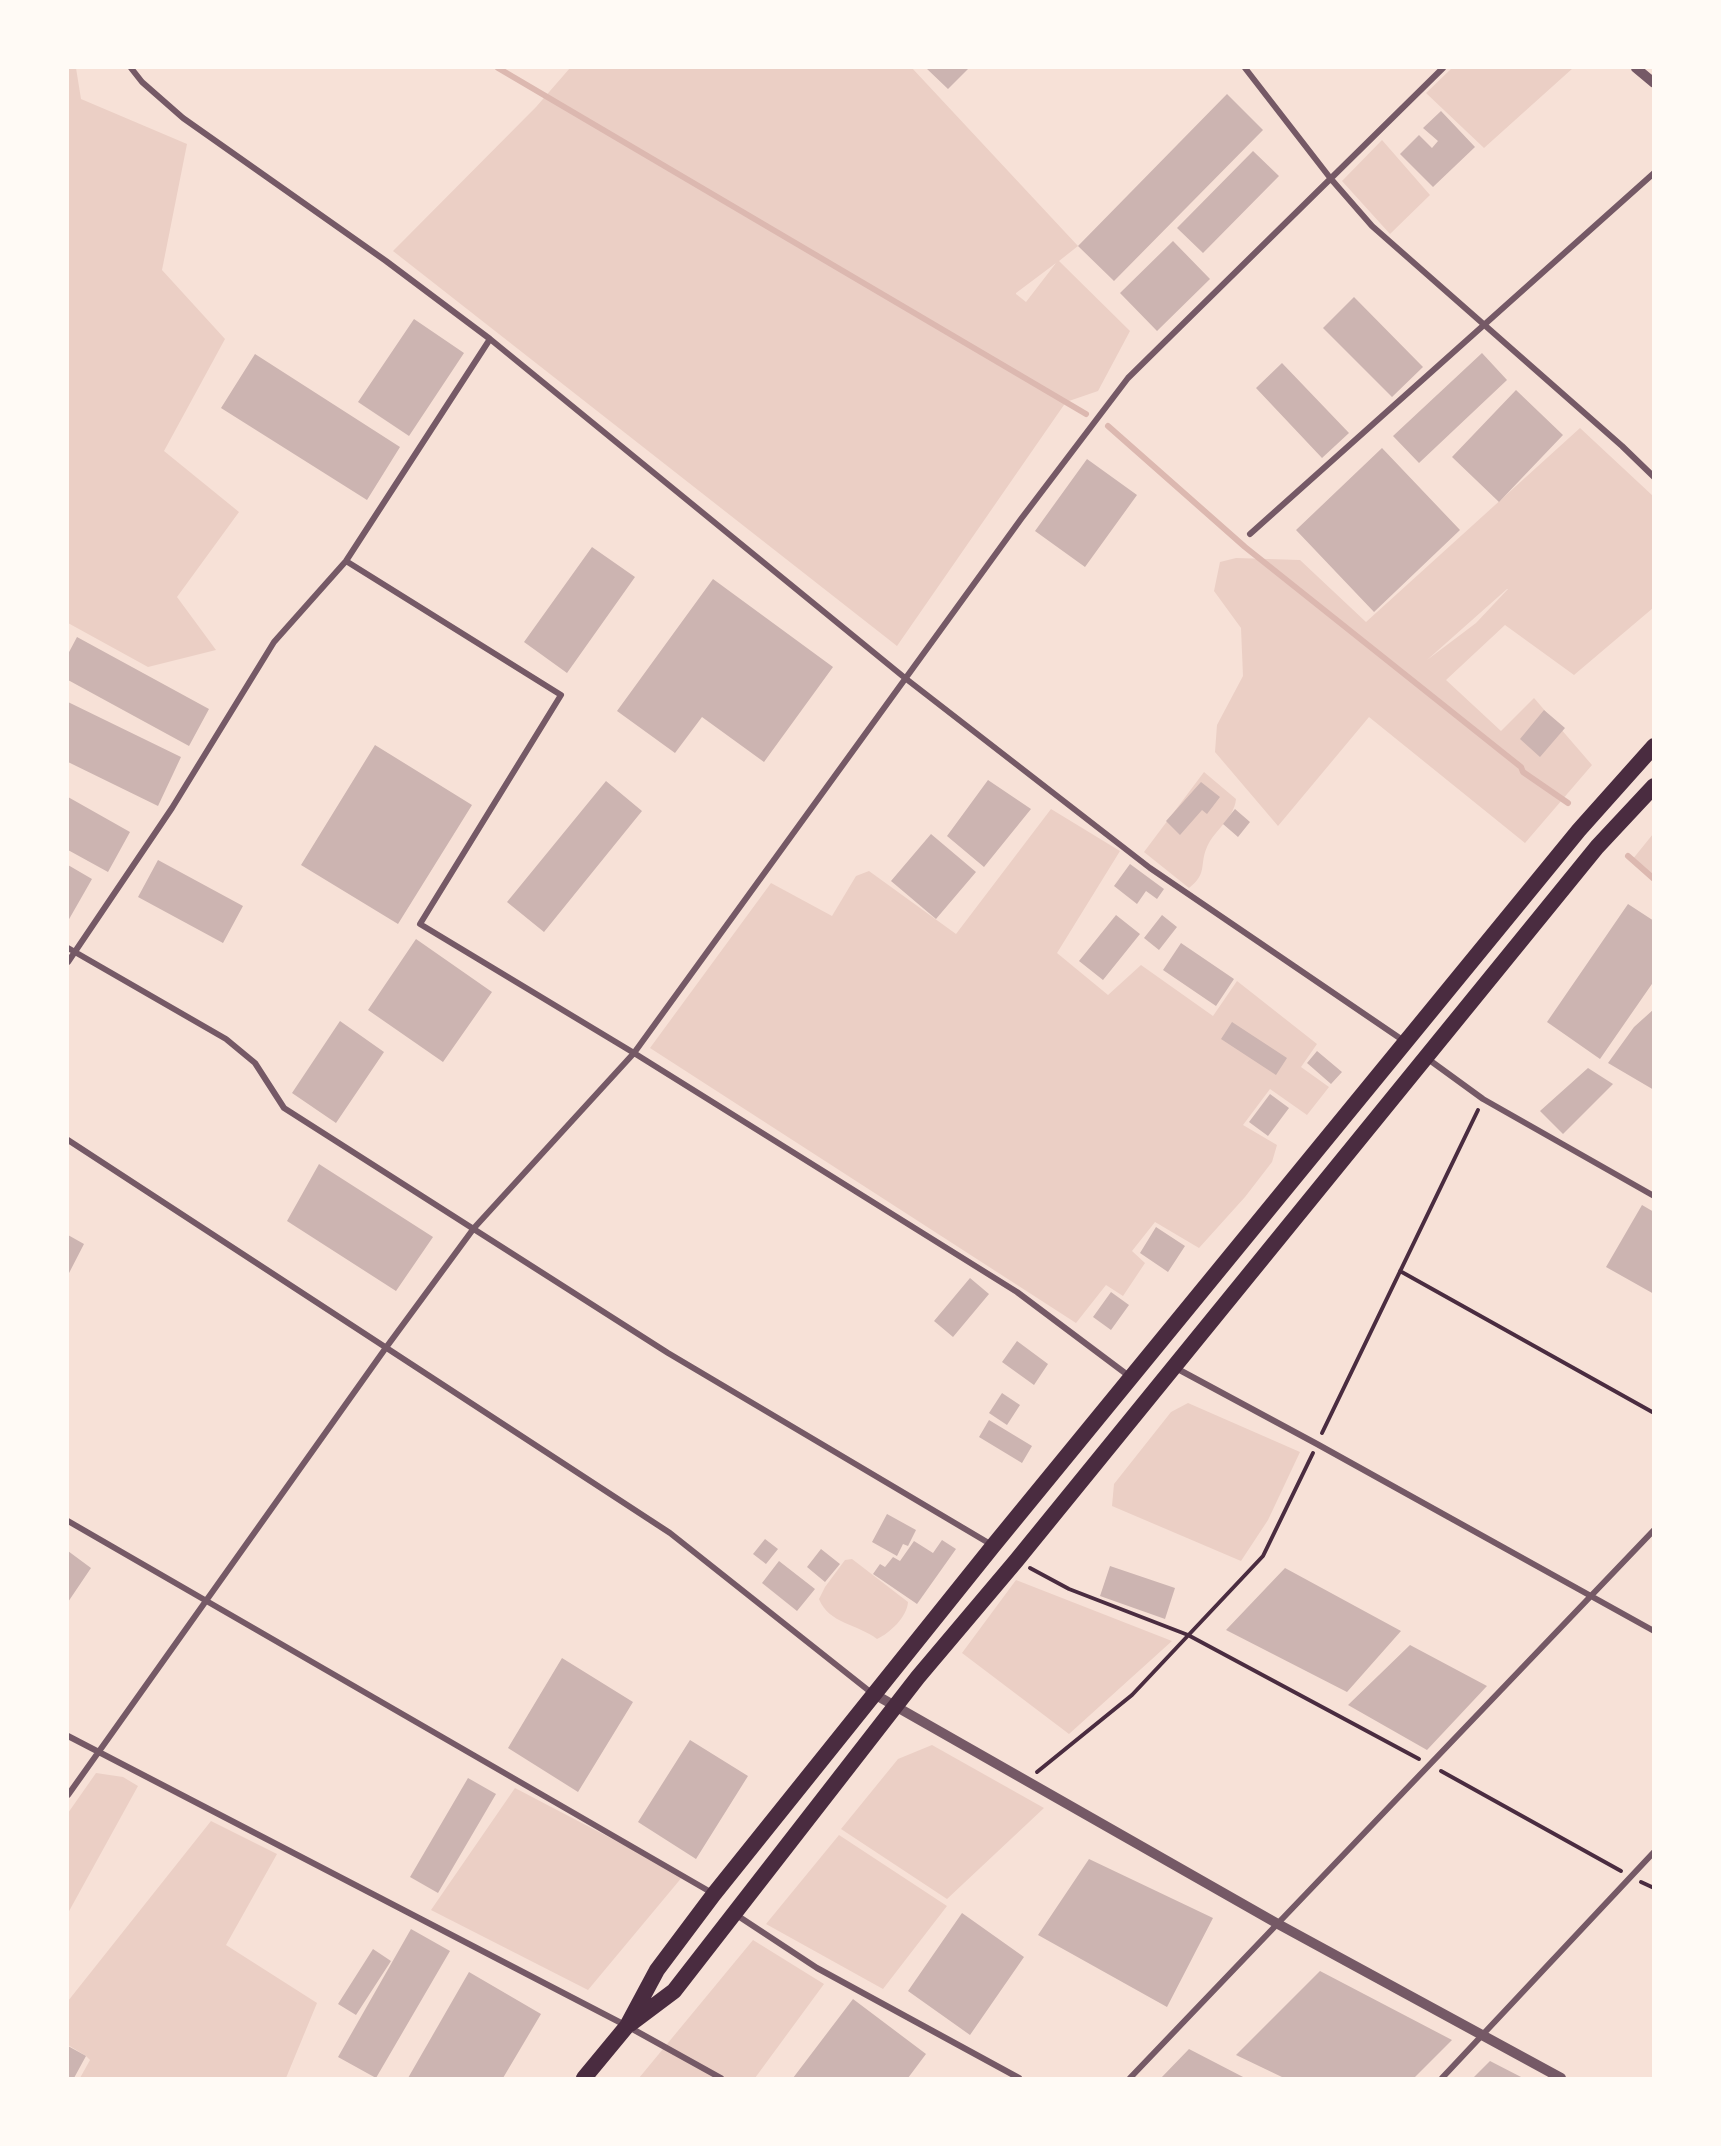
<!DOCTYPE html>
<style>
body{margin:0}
#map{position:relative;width:1721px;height:2146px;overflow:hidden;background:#f7e1d7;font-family:Montserrat,sans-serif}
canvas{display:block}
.frame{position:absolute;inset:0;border:69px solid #fffaf5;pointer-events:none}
</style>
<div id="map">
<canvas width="1721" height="2146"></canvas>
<div class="frame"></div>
</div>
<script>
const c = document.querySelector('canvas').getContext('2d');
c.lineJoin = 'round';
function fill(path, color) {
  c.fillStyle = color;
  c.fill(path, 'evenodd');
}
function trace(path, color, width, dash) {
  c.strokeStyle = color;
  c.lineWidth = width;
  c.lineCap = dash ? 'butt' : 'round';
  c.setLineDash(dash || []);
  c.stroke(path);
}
fill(new Path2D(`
 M 68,68 L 76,68 L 81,99 L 187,144 L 162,270 L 225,339 L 164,451 L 239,512 L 177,597 L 216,650 L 148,667 L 68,623 Z
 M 570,68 L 912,68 L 1078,246 L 1059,261 L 1130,331 L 1098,391 L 1066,402 L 897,646 L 393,251 L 536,107 ZM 1056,263 L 1026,302 L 1016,294 L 1016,293 Z
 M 1452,68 L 1573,68 L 1484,148 L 1426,93 Z
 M 1382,140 L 1430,195 L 1390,234 L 1342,181 Z
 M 1580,428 L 1653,496 L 1653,608 L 1574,675 L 1505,625 L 1446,680 L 1501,731 L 1534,698 L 1592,765 L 1525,843 L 1369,717 L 1278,826 L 1215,752 L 1217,725 L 1243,676 L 1241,628 L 1214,591 L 1220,562 L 1236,558 L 1300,560 L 1366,622 ZM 1508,589 L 1476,623 L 1427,660 L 1507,589 Z
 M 1204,772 L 1236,799 C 1234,819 1215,829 1207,847 C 1199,865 1208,873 1189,888 L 1144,852 Z
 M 1051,809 L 1120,851 L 1057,953 L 1108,995 L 1141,965 L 1213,1016 L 1237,981 L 1317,1044 L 1301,1067 L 1329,1087 L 1307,1115 L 1270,1089 L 1243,1125 L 1277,1145 L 1272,1162 L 1245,1197 L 1199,1248 L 1155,1222 L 1132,1251 L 1145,1263 L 1123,1296 L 1106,1285 L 1076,1323 L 650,1048 L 771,883 L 832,916 L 856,876 L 869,871 L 956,934 Z
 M 1653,834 L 1653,879 L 1632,860 Z
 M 1188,1403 L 1300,1452 L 1268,1520 L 1241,1561 L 1112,1506 L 1114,1484 L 1171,1412 Z
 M 852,1559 L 908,1602 C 907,1617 890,1633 877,1639 C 858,1624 829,1624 819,1599 L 825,1587 L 845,1560 Z
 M 1016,1580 L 1172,1641 L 1069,1734 L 962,1653 Z
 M 932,1745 L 1044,1808 L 947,1899 L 841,1829 L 898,1759 Z
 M 96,1773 L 123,1777 L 138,1786 L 68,1913 L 68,1813 Z
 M 515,1788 L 683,1876 L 588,1990 L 431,1910 Z
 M 211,1821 L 277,1854 L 226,1945 L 317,2003 L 286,2078 L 80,2078 L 90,2060 L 86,2056 L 68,2045 L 68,2001 Z
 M 839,1835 L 947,1906 L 883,1989 L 766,1924 Z
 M 753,1940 L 824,1984 L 755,2078 L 639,2078 Z`), '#ebcfc5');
trace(new Path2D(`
 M 498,68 L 1086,414
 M 1108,426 L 1245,547 L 1521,767 L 1523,772 L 1568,803
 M 1628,856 L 1654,879`), '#dcb8b0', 6);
fill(new Path2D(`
 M 926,68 L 969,68 L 948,89 Z
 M 1227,94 L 1263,130 L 1114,281 L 1078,246 Z
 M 1441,111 L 1475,147 L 1433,187 L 1400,154 L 1419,135 L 1432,148 L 1438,141 L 1423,128 Z
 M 1253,151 L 1279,176 L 1203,253 L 1177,228 Z
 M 1173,241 L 1210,279 L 1157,331 L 1120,293 Z
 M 1354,297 L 1423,367 L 1392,397 L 1323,328 Z
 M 414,319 L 464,353 L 409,436 L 358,402 Z
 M 1482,353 L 1507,380 L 1419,463 L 1393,436 Z
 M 255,354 L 400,447 L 367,500 L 221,408 Z
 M 1282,363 L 1349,433 L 1322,458 L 1256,388 Z
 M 1516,390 L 1563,435 L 1499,502 L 1452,457 Z
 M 1382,448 L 1460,530 L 1374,612 L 1296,530 Z
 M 1087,459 L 1137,495 L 1085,567 L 1035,531 Z
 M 592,547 L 635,577 L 567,673 L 524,642 Z
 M 713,579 L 833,667 L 764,762 L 702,717 L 675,753 L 617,711 Z
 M 77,637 L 209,709 L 189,746 L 68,680 L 68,654 Z
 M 68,702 L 181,757 L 158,806 L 68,762 Z
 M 1544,710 L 1565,728 L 1540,757 L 1520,739 Z
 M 375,745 L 472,805 L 398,924 L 301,865 Z
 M 988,780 L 1031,809 L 984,867 L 947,836 Z
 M 606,781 L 642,811 L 544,932 L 507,902 Z
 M 1201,782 L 1220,797 L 1207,814 L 1202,810 L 1180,835 L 1166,821 Z
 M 68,797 L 130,832 L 108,872 L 68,850 Z
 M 1235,809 L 1250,822 L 1238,837 L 1223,824 Z
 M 931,834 L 976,872 L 936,919 L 891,881 Z
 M 158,860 L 243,906 L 223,943 L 138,897 Z
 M 1130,864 L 1164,889 L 1157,899 L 1146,891 L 1137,904 L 1114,886 Z
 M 68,865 L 92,879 L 68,921 Z
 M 1628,904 L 1654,921 L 1654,981 L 1600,1059 L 1547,1022 Z
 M 1116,915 L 1140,934 L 1103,980 L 1079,961 Z
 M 1162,915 L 1177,927 L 1159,950 L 1144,938 Z
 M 416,939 L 492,992 L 443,1062 L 368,1010 Z
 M 1181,943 L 1234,979 L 1216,1006 L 1163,970 Z
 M 1654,1009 L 1654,1090 L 1608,1063 L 1634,1027 Z
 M 340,1021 L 384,1052 L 336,1123 L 292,1093 Z
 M 1232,1022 L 1287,1058 L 1276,1075 L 1221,1039 Z
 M 1317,1051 L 1342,1072 L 1331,1084 L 1307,1063 Z
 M 1588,1068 L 1613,1084 L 1563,1134 L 1540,1111 Z
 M 1270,1094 L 1289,1108 L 1268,1136 L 1249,1122 Z
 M 319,1164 L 433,1237 L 396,1291 L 287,1221 Z
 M 1642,1205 L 1654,1212 L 1654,1294 L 1606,1267 Z
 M 1156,1227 L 1185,1246 L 1168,1272 L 1140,1253 Z
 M 68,1235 L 84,1244 L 68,1275 Z
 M 970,1278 L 989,1294 L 953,1337 L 934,1321 Z
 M 1111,1292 L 1129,1305 L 1111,1330 L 1093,1317 Z
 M 1017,1341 L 1048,1364 L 1034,1385 L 1002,1362 Z
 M 1002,1393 L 1020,1405 L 1007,1425 L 989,1413 Z
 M 989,1420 L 1032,1446 L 1022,1463 L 979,1437 Z
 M 887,1514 L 916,1530 L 908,1546 L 903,1544 L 897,1556 L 872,1542 Z
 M 765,1539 L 778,1549 L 766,1564 L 753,1554 Z
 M 942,1540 L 956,1549 L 917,1604 L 873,1574 L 880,1564 L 885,1567 L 893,1557 L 900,1561 L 914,1541 L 933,1553 Z
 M 821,1549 L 840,1564 L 825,1582 L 807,1567 Z
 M 68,1551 L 91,1568 L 68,1602 Z
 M 779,1561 L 815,1589 L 797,1611 L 762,1583 Z
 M 1110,1566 L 1175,1588 L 1165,1619 L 1100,1596 Z
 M 1285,1568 L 1401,1631 L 1347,1692 L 1226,1630 Z
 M 1410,1645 L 1487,1686 L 1427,1750 L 1348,1705 Z
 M 562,1658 L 633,1702 L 578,1792 L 508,1748 Z
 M 690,1740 L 748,1776 L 696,1859 L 638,1822 Z
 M 468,1778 L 496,1794 L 438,1893 L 410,1877 Z
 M 1089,1859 L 1213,1918 L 1167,2007 L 1038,1935 Z
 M 962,1913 L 1024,1957 L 970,2035 L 908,1991 Z
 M 411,1929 L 450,1951 L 376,2078 L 338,2057 Z
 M 373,1949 L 391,1961 L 356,2015 L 338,2004 Z
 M 1320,1971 L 1452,2040 L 1414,2078 L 1284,2078 L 1236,2055 Z
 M 469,1972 L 541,2014 L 503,2078 L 408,2078 Z
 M 853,1999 L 926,2054 L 908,2078 L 793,2078 Z
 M 68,2046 L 86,2056 L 74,2078 L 68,2078 Z
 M 1189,2049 L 1245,2078 L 1161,2078 Z
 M 1490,2061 L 1523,2078 L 1473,2078 Z`), '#ccb4b1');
trace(new Path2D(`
 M 1400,1271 L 1654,1413
 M 1322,1433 L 1478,1110
 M 1030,1568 L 1069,1589 L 1188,1635 L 1419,1759
 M 1441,1771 L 1621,1871
 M 1037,1772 L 1132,1695 L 1263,1556 L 1313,1453
 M 1641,1882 L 1654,1888`), '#4a2c40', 4);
trace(new Path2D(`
 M 131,68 L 142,82 L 183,118 L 386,261 L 490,339 L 905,678 L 1150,868 L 1404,1041
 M 1245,68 L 1331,179 L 1372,226 L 1622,446 L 1654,477
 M 1250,534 L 1654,173
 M 346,561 L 561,695 L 420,924 L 634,1053 L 1017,1292 L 1129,1376
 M 68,948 L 226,1039 L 255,1063 L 284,1108 L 668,1353 L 992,1545
 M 68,962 L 172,808 L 274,642 L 346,561 L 490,339
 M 1428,1059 L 1483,1099 L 1654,1196
 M 68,1140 L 670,1533 L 873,1694
 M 1174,1367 L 1317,1444 L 1654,1631
 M 68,1521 L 714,1894
 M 68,1736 L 627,2026 L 721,2078
 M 68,1795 L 385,1349 L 474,1228 L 634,1053 L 1021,519 L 1128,378 L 1443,68
 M 735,1914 L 817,1968 L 1019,2078
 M 1130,2078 L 1654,1530
 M 1442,2078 L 1654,1852`), '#755966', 6);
trace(new Path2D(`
 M 1636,68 L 1654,83
 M 874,1694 L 1278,1924 L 1561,2078`), '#755966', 10);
trace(new Path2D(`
 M 630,2024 L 674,1991 L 918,1677 L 1016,1561 L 1597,847 L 1654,786
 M 584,2078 L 627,2026 L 657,1970 L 714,1894 L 993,1546 L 1579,830 L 1654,746`), '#4a2c40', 16);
</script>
